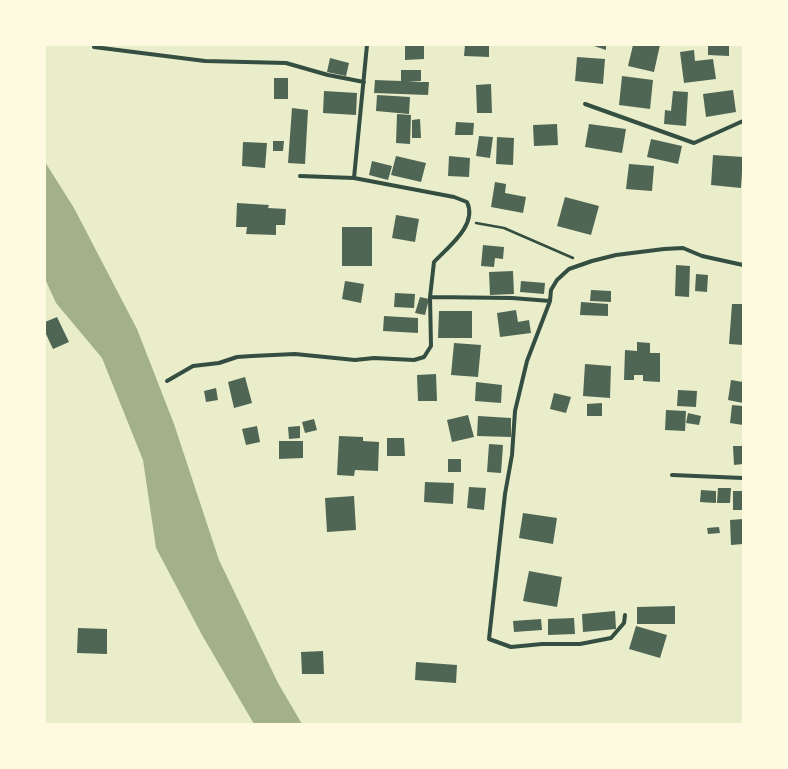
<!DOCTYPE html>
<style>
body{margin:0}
#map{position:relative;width:788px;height:769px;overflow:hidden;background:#e9edc9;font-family:"DM Sans",sans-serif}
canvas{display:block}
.frame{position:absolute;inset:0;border:46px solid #fefae0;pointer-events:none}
</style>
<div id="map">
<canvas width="788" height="769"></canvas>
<div class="frame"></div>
</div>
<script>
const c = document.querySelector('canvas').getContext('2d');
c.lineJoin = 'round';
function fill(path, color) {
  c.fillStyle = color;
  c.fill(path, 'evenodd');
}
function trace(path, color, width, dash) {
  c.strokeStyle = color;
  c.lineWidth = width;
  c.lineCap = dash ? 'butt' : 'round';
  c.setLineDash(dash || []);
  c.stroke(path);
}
fill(new Path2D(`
 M 45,162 L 74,208 L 137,329 L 174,424 L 219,560 L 278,683 L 302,724 L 254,724 L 202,635 L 156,548 L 143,460 L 102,358 L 56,303 L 45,279 Z`), '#a3b18a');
fill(new Path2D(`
 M 405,45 L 424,45 L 424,59 L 405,60 Z
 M 465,45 L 489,45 L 489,57 L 464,56 Z
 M 591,45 L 606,45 L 606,50 Z
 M 633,45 L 660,45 L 654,72 L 628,66 Z
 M 708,45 L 729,45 L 729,56 L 708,55 Z
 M 694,50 L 695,61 L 713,59 L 716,79 L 684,83 L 680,52 Z
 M 577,57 L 605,59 L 603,84 L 575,81 Z
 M 330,58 L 349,63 L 346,76 L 327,72 Z
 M 401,70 L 421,70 L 421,81 L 408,82 L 429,82 L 428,95 L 374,93 L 375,80 L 401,81 Z
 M 622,76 L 653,80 L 650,109 L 619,105 Z
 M 274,78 L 288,78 L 288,99 L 274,99 Z
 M 491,84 L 492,113 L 477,113 L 476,85 Z
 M 733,90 L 736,112 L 706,117 L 703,94 Z
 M 324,91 L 357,93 L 356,115 L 323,113 Z
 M 673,91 L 688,92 L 686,126 L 664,124 L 665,110 L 671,111 Z
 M 377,95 L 410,97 L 409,114 L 376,111 Z
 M 292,108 L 308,110 L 305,164 L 288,163 Z
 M 397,114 L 411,115 L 410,144 L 396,143 Z
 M 420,119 L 421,138 L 412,138 L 412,120 Z
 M 456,122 L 474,123 L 473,135 L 455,135 Z
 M 557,124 L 558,145 L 534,146 L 533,125 Z
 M 589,124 L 626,129 L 622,153 L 585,147 Z
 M 479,136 L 493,137 L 490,158 L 476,156 Z
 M 497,137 L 514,138 L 513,165 L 496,164 Z
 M 651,139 L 682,146 L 678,164 L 647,157 Z
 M 273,141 L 284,141 L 283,151 L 273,151 Z
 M 243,142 L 267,143 L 265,168 L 242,166 Z
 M 713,155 L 743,157 L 741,188 L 711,185 Z
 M 396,156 L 426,163 L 421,182 L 391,175 Z
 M 449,156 L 470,158 L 469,177 L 448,176 Z
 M 372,161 L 392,166 L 388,180 L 369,175 Z
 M 629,164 L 654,166 L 652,191 L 626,189 Z
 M 495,182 L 506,184 L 505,193 L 526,197 L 523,213 L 491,207 Z
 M 565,197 L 599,206 L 591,235 L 557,226 Z
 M 237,203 L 269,205 L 268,208 L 286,209 L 285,225 L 276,225 L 276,235 L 246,234 L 247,227 L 236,227 Z
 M 396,215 L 419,219 L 415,242 L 392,238 Z
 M 342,227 L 372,227 L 372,266 L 342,266 Z
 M 483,245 L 504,247 L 503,259 L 495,258 L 494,267 L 481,266 Z
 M 676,265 L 690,266 L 689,297 L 675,296 Z
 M 513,271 L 514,294 L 490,295 L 489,272 Z
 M 696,274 L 708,275 L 707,292 L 695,291 Z
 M 345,281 L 364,284 L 361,303 L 342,299 Z
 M 521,281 L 545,283 L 544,294 L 520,292 Z
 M 591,290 L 611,291 L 611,302 L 590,301 Z
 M 395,293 L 415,294 L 414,308 L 394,307 Z
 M 420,297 L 429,299 L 425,315 L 415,313 Z
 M 581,302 L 608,304 L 608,316 L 580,315 Z
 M 732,304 L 743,304 L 743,345 L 729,344 Z
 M 516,310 L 518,322 L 529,320 L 531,333 L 500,337 L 497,313 Z
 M 439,311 L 472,311 L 472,338 L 438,338 Z
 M 384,316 L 418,318 L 418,333 L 383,331 Z
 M 57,317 L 69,342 L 53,349 L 45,332 L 45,322 Z
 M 637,342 L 650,343 L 650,353 L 660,353 L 660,382 L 643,381 L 643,375 L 634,375 L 634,380 L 624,380 L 625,350 L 637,351 Z
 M 454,343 L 481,345 L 478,377 L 451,375 Z
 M 585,364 L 611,366 L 610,398 L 583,396 Z
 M 436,374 L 437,401 L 418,401 L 417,375 Z
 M 245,377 L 252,403 L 234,408 L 228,382 Z
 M 731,380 L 743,382 L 743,403 L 728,400 Z
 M 476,382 L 502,385 L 501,403 L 475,401 Z
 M 216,388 L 218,400 L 206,402 L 204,391 Z
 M 678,390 L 697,391 L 696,407 L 677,406 Z
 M 554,393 L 571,397 L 566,413 L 550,409 Z
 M 602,403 L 602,416 L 587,416 L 587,404 Z
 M 732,405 L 743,406 L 743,425 L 730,423 Z
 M 666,410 L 686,411 L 685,431 L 665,430 Z
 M 688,413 L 701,416 L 699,425 L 686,423 Z
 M 468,415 L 474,437 L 452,442 L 447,420 Z
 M 478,416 L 511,418 L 511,437 L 477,436 Z
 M 314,419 L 317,430 L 305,433 L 302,422 Z
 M 257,426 L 260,442 L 246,445 L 242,429 Z
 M 300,426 L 300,438 L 289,439 L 288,427 Z
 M 339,436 L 363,437 L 363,441 L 379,442 L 378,471 L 355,470 L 354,476 L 337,475 Z
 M 387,438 L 404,438 L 405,456 L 387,456 Z
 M 279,441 L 303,441 L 303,458 L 279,459 Z
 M 489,444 L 503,445 L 501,473 L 487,472 Z
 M 733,446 L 743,446 L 743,464 L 734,465 Z
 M 448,459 L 461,459 L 461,472 L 448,472 Z
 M 425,482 L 454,483 L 453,504 L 424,502 Z
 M 469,487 L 486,488 L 484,510 L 467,508 Z
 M 718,488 L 731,488 L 730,503 L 717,503 Z
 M 701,490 L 716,491 L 716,503 L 700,502 Z
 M 733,491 L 743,491 L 743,510 L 733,510 Z
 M 354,496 L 356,530 L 327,532 L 325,498 Z
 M 523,513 L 557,518 L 553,544 L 519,538 Z
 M 743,519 L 743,544 L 731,545 L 730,520 Z
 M 719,527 L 720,533 L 708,534 L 707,528 Z
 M 529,571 L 562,577 L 557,607 L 523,601 Z
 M 675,606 L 675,624 L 637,624 L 637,607 Z
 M 615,611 L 616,629 L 583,632 L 582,614 Z
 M 574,618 L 575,634 L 548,635 L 548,619 Z
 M 541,619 L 542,630 L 514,632 L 513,621 Z
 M 636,626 L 667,635 L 660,658 L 629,649 Z
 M 78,628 L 107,629 L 107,654 L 77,653 Z
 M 323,651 L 324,674 L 302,674 L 301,652 Z
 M 416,662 L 457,665 L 456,683 L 415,680 Z`), '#4f6655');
trace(new Path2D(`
 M 476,223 L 504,228 L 573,258`), '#344e41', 2.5);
trace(new Path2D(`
 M 94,47 L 205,61 L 286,63 L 328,75 L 364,82
 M 585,104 L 694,143 L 743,121
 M 354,178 L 367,45
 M 430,297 L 512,298 L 550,301
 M 167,381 L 193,366 L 219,363 L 237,357 L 252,356 L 295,354 L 355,360 L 374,358 L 414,360 L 424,357 L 431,346 L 430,297 L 434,262 C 448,247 478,225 467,202 L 454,197 L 354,178 L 300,176
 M 672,475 L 743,478
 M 625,615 L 624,623 L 611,638 L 580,644 L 542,644 L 511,647 L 489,639 L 505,494 L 512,455 L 515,411 L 527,361 L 550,301 L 551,290 L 557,280 L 569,269 L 592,261 L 616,255 L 664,249 L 683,248 L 702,256 L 743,265`), '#344e41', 4);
</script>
